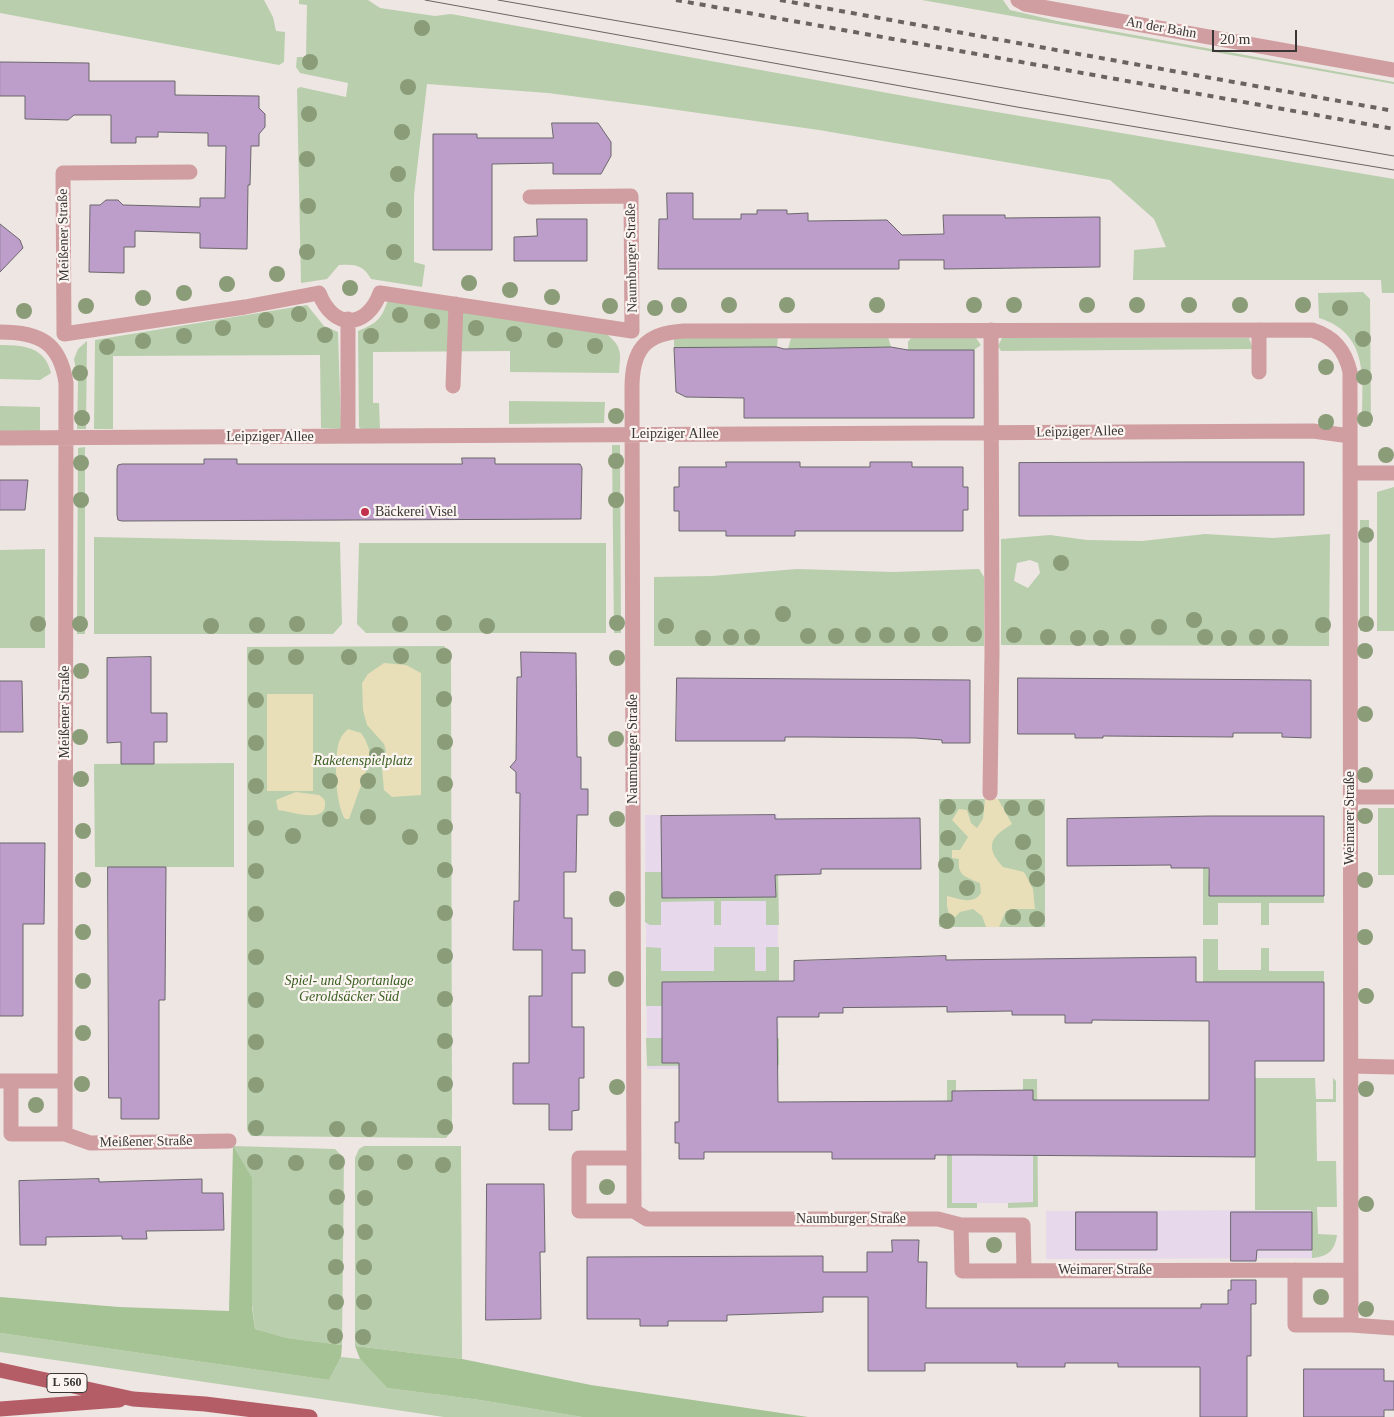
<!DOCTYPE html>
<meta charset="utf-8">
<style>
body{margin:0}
#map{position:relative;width:1394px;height:1417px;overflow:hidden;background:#eee6e2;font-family:"Times New Roman",serif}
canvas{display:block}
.scale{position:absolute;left:1212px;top:30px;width:85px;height:22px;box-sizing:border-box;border:2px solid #393635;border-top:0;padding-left:6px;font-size:15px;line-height:18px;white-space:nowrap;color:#393635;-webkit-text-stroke:4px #fbf4f0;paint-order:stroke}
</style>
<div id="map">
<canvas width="1394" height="1417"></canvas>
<div class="scale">20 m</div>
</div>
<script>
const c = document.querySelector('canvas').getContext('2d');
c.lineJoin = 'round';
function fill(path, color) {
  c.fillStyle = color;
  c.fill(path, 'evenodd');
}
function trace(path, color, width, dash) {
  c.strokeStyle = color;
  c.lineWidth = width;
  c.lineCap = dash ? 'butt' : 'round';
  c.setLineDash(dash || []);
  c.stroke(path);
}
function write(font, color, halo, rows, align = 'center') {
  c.font = font + ' "Times New Roman",serif';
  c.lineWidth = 4.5;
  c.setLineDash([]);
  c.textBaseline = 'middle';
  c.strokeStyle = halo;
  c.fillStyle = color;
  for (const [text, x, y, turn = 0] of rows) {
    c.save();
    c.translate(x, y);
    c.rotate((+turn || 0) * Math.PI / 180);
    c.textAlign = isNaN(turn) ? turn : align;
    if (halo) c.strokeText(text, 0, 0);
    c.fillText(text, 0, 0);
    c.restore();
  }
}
fill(new Path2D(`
 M 777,814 L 779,1069 L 647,1069 L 645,815 Z
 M 1033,1090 L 1033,1203 L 952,1203 L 952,1091 Z
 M 1312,1210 L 1312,1258 L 1046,1259 L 1046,1211 Z`), '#e7d8eb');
fill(new Path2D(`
 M 0,0 L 264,0 L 273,17 L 276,31 L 285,32 L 284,62 L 279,65 L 0,13 Z
 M 299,0 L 368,0 L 380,8 L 435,16 L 451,14 L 943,103 L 1394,179 L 1394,293 L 1382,293 L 1381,280 L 1133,280 L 1134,250 L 1166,247 L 1154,219 L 1110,180 L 819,130 L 649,106 L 548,93 L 427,84 L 414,195 L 414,262 L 425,265 L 422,287 L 371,279 C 363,264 354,264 339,265 L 327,279 L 301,283 L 297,89 L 300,87 L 346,97 L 348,83 L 300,73 L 296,67 L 297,57 L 306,57 L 307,5 L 299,4 Z
 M 922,0 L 1003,0 L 1010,10 L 1057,21 L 1394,82 L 1394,84 Z
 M 1363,292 L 1370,299 L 1371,426 L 1362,426 C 1362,383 1371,334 1319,318 L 1318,293 Z
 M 388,300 L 605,333 C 622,346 621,352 619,373 L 510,372 L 510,351 L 373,352 L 373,403 L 379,403 L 380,429 L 361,429 L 359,427 L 358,331 C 377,323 381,320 388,300 Z
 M 307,305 L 324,326 L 338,332 L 341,429 L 321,428 L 320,355 L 113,356 L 113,429 L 94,429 L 95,340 Z
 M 778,336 L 777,347 L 674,348 L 674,337 Z
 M 888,337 L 891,347 L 788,349 L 791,338 Z
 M 911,338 L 976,338 L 981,345 L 974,350 L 908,350 L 908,342 Z
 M 1002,338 L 1249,338 L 1253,349 L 1001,351 L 998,346 Z
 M 87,341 L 86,429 L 77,429 L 78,383 L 74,359 L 78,349 Z
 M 0,345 C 24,345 45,347 51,373 L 40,380 L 0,379 Z
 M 509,401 L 605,402 L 604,423 L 509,424 Z
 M 0,406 L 40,407 L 40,432 L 0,431 Z
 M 612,445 L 620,445 L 621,633 L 614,633 Z
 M 85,447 L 85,634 L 77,634 L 78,448 Z
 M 1394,487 L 1394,631 L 1377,631 L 1377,492 Z
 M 1360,520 L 1369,520 L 1369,631 L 1360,631 Z
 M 1205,534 L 1273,538 L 1330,534 L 1329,646 L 1001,645 L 1001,539 L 1050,535 L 1087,540 L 1142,541 ZM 1030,560 L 1038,563 L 1040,573 L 1028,588 L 1014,581 L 1017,563 Z
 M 94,537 L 340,542 L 342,624 L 333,634 L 94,634 Z
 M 359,543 L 606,543 L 606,633 L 366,633 L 357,624 Z
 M 45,549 L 45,648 L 0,648 L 0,550 Z
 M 797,569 L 893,572 L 979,569 L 984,577 L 984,646 L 654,646 L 654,577 L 712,576 Z
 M 444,646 L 451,653 L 452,1131 L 446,1138 L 251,1136 L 247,1130 L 247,647 Z
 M 234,763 L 234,867 L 95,867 L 94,764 Z
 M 939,799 L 1045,799 L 1045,927 L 939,927 Z
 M 1378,808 L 1394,808 L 1394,875 L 1378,875 Z
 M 1203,860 L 1207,860 L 1210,896 L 1324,896 L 1324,903 L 1269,903 L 1269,925 L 1261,925 L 1261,903 L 1218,903 L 1218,925 L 1203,925 Z
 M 775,871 L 778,871 L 779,925 L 766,925 L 766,901 L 721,901 L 721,925 L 714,925 L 714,901 L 661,902 L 661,925 L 650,925 L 645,922 L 645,872 L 661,872 L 662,898 L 776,897 Z
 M 1203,939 L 1218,939 L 1218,970 L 1261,970 L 1261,948 L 1269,948 L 1269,971 L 1324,971 L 1324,982 L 1209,982 L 1203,1016 Z
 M 646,947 L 661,948 L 661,971 L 714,971 L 714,947 L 755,947 L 755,971 L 766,971 L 766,947 L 779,947 L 779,1008 L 662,982 L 662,1006 L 646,1006 Z
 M 646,1038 L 662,1038 L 662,1063 L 777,1063 L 777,1038 L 779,1038 L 779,1065 L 647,1066 Z
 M 1255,1078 L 1315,1078 L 1316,1099 L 1333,1099 L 1333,1078 L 1336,1081 L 1336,1102 L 1316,1102 L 1317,1161 L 1336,1161 L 1337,1207 L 1317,1207 L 1318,1234 L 1337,1235 C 1335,1250 1328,1257 1312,1258 L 1311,1210 L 1255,1210 Z
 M 1023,1079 L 1037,1079 L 1038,1207 L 1008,1208 L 1008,1203 L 1033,1202 L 1033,1090 L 1023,1090 Z
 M 947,1080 L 956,1080 L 956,1091 L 952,1091 L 952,1203 L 977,1203 L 977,1208 L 947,1208 Z
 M 233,1146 L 335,1149 L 344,1158 L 342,1345 L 287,1338 L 255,1329 Z
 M 364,1146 L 461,1146 L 462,1359 L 355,1346 L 355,1158 L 359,1149 Z
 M 0,1333 L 329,1380 L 341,1357 L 360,1359 L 387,1388 L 480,1400 L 582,1417 L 444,1417 L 0,1352 Z`), '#b8cead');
fill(new Path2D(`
 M 233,1146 L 252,1178 L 252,1308 L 255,1329 L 287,1338 L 342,1345 L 341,1357 L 329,1380 L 0,1333 L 0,1297 L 119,1307 L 229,1311 Z
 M 355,1346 L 462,1359 L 591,1385 L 808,1417 L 582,1417 L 480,1400 L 387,1388 L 360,1359 Z`), '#a5c395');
fill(new Path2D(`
 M 384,663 L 406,665 L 421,673 L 421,795 L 392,797 L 384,790 L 382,768 L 386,751 L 384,744 L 367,725 L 363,710 L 362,683 L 368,674 Z
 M 267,694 L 313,694 L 313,791 L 267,791 Z
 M 348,729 L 361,733 L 365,739 L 369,749 L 369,763 L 349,819 L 345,819 C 335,804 334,758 339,742 C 341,736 344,733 348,729 Z
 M 296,792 L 319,795 C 323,798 326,800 325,805 C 325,824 289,811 278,810 L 276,800 Z
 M 985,799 L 998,799 L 1012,824 C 991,837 984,846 1003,867 L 1024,872 L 1033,889 L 1035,909 L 1017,909 L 1006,911 L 999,927 L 986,927 L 982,916 L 973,909 L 960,912 L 955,917 L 949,914 L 947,906 L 947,896 C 960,899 973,905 981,893 L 980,883 C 966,877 957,876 959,859 L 952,858 L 952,850 L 960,850 L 968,837 L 952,820 L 959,809 L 967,810 L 971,823 L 977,828 L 983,819 Z`), '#e8dfb9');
const building = new Path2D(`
 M 0,62 L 89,63 L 89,81 L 175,81 L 175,95 L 259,96 L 259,108 L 265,114 L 265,127 L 259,134 L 259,146 L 251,146 L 250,185 L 248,185 L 247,249 L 200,248 L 200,233 L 135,231 L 135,247 L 124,247 L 124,273 L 89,272 L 90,205 L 100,205 L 106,200 L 118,200 L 123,205 L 200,207 L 200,198 L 225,198 L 226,146 L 208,146 L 208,133 L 158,132 L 158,137 L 136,137 L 136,143 L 111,143 L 111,115 L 74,115 L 68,120 L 25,119 L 25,96 L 0,96 Z
 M 552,123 L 598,123 L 611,142 L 611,156 L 601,174 L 553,174 L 553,163 L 492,164 L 492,250 L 433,250 L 433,134 L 477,134 L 477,138 L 553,138 Z
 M 667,193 L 693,193 L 693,219 L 741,219 L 741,214 L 757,214 L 757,210 L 787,210 L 787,214 L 808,213 L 808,221 L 887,220 L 902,235 L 944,234 L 943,215 L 1005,215 L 1005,218 L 1100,217 L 1100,267 L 944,269 L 944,260 L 899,260 L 899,269 L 658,269 L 659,219 L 667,219 Z
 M 537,219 L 587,219 L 587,261 L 514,261 L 514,237 L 537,236 Z
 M 0,224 L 20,240 L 23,248 L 0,272 Z
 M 777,347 L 784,349 L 891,347 L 908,350 L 974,350 L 974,418 L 744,418 L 744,398 L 686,397 L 676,392 L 674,348 Z
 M 462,458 L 495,458 L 495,464 L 580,464 L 582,468 L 581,519 L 122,521 L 118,520 L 117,515 L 117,469 L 118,465 L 122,464 L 204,464 L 204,459 L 237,459 L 237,464 L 462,464 Z
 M 726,462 L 800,462 L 800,467 L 870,467 L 870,462 L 912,462 L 912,467 L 963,467 L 963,487 L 968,487 L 968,510 L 963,510 L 963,531 L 795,531 L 795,536 L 726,536 L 726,531 L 679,531 L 679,511 L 674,511 L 674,487 L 679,487 L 679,467 L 726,467 Z
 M 1182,462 L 1304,462 L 1304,515 L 1019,516 L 1019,463 Z
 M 0,480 L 28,480 L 25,510 L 0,510 Z
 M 521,652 L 576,653 L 577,757 L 581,757 L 581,789 L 588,789 L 588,815 L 577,815 L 576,872 L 564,872 L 564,918 L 572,918 L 572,950 L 585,950 L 585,973 L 572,973 L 572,1027 L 584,1027 L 584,1078 L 579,1078 L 579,1110 L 572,1111 L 572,1130 L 549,1130 L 549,1104 L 513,1104 L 513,1063 L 529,1063 L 529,996 L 542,996 L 542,950 L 513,950 L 514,901 L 519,901 L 520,793 L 516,793 L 516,772 L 510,767 L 516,760 L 517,677 L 521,677 Z
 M 151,657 L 151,713 L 167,713 L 167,742 L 154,742 L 154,764 L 121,764 L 121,742 L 107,743 L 107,658 Z
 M 677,678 L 970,680 L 970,743 L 942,743 L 942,740 L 915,738 L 811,737 L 785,737 L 785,741 L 676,741 Z
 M 1018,678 L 1311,680 L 1311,738 L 1282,737 L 1282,733 L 1233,733 L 1233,737 L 1103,736 L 1103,738 L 1075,738 L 1075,734 L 1018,734 Z
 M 0,681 L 22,681 L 23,732 L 0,732 Z
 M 775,815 L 775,819 L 920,818 L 921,869 L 821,869 L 821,874 L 775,875 L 776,897 L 662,898 L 661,816 Z
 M 1209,816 L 1324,816 L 1324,896 L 1209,896 L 1209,868 L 1171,868 L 1171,865 L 1067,866 L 1067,819 Z
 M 0,843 L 45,843 L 44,924 L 23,924 L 23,1016 L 0,1016 Z
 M 108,867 L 166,867 L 165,1000 L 159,1000 L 159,1119 L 121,1119 L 121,1098 L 109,1098 Z
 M 946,956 L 946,960 L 1196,957 L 1196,982 L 1324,982 L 1324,1061 L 1255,1061 L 1255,1157 L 978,1155 L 935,1155 L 935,1159 L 832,1159 L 832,1152 L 704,1152 L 704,1159 L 679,1159 L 679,1143 L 675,1143 L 675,1122 L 679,1122 L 679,1063 L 662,1063 L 662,982 L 794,981 L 794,961 ZM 947,1007 L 947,1012 L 1012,1011 L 1012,1015 L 1065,1015 L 1065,1023 L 1092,1023 L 1092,1020 L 1209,1021 L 1209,1100 L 1033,1100 L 1033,1090 L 952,1091 L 952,1101 L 778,1102 L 777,1017 L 819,1017 L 819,1013 L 843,1013 L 843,1008 Z
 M 99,1179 L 99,1182 L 202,1179 L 202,1193 L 223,1193 L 224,1230 L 146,1231 L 147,1239 L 122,1239 L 122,1236 L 46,1237 L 46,1245 L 20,1245 L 19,1181 Z
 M 487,1184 L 544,1184 L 545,1252 L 540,1252 L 541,1319 L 486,1320 Z
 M 1076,1212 L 1157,1212 L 1157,1250 L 1076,1250 Z
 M 1231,1212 L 1312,1212 L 1312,1250 L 1257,1250 L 1256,1261 L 1231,1261 Z
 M 892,1240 L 919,1240 L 918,1262 L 927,1262 L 926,1308 L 1201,1308 L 1201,1304 L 1228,1304 L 1228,1290 L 1231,1290 L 1231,1280 L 1256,1280 L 1256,1304 L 1251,1304 L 1251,1356 L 1247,1356 L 1247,1417 L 1200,1417 L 1200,1367 L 1118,1367 L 1118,1363 L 1065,1363 L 1065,1367 L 1017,1367 L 1017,1363 L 925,1363 L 925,1371 L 868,1371 L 868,1297 L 823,1297 L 823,1312 L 727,1315 L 727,1321 L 668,1321 L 668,1326 L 640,1326 L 640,1319 L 587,1319 L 587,1257 L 823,1256 L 823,1272 L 867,1272 L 867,1252 L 892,1252 Z
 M 1304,1369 L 1384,1369 L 1384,1381 L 1394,1381 L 1394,1410 L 1384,1410 L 1384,1417 L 1304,1417 Z`);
fill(building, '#bd9ecb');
trace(building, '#6b676c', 1);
trace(new Path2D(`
 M 1018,0 L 1025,4 L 1394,70
 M 530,197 L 631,196 L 632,331
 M 348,319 L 348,436
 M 1259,330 L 1259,372
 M 0,332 C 39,332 60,342 66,383 L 65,1134
 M 64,334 L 245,307 L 319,293 C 333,330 367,329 380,293 L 632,331
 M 64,334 L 63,173 L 190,172
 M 453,386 L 456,304
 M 0,438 L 1313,431 L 1350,436
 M 1350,473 L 1394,473
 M 990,793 L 992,653 L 991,330
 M 1351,797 L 1394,797
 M 1351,1066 L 1394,1067
 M 0,1081 L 65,1081
 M 11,1081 L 11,1134 L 65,1134 L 90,1143 L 229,1141
 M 634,1158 L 579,1158 L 579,1211 L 634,1211 L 647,1219 L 938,1219 L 961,1225 L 1023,1225 L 1024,1270
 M 634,1211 L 632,388 C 632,351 644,333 684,331 L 1312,330 C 1334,337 1345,350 1350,372 L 1351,1325
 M 961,1225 L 962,1271 L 1351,1270
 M 1295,1270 L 1295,1325 L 1351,1325 L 1394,1328`), '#d09ea1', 15);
trace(new Path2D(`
 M 0,1370 L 133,1399 L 205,1404 L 310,1417
 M 0,1409 L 119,1400`), '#b45d66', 15);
trace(new Path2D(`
 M 425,0 L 1017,107 L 1394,170
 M 498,0 L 1394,156`), '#696462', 1);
trace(new Path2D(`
 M 676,0 L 1394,129
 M 780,0 L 1394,111`), '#696462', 4, [6, 6]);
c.fillStyle = '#8a9c78';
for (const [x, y] of [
 [422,28],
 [310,62],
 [408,87],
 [309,114],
 [402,132],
 [307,159],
 [398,174],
 [308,206],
 [394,210],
 [307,252],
 [394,252],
 [277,274],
 [469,283],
 [227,284],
 [350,288],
 [510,290],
 [184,293],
 [552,297],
 [143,298],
 [679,305],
 [729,305],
 [787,305],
 [877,305],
 [974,305],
 [1014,305],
 [1087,305],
 [1137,305],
 [1189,305],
 [1240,305],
 [1303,305],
 [86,306],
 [610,306],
 [655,308],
 [1340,308],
 [24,311],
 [299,314],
 [400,315],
 [266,320],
 [432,321],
 [223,328],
 [476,328],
 [514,334],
 [325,335],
 [184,336],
 [371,336],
 [1363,339],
 [555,340],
 [143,341],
 [595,346],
 [107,347],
 [1326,367],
 [80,373],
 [1364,377],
 [616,416],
 [82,418],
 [1365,419],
 [1326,422],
 [1386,455],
 [616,461],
 [81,463],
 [81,500],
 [616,500],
 [1366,535],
 [1061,563],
 [783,614],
 [1194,620],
 [444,623],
 [617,623],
 [38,624],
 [80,624],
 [297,624],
 [400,624],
 [1366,624],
 [257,625],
 [1323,625],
 [211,626],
 [487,626],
 [666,626],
 [1159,627],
 [940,634],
 [974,634],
 [863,635],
 [887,635],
 [912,635],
 [1014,635],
 [808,636],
 [836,636],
 [731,637],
 [752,637],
 [1048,637],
 [1128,637],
 [1205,637],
 [1257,637],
 [1280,637],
 [703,638],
 [1078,638],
 [1101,638],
 [1229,638],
 [1365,651],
 [401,656],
 [444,656],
 [256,657],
 [296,657],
 [349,657],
 [617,658],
 [81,671],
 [444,699],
 [256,700],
 [1365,714],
 [80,737],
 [616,739],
 [445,742],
 [256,743],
 [377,755],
 [1365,775],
 [81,779],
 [330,781],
 [368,781],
 [445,784],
 [256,786],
 [948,807],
 [976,808],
 [1012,808],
 [1036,808],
 [1365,816],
 [368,817],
 [330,819],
 [617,819],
 [445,827],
 [256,828],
 [83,831],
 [293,836],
 [410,837],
 [948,838],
 [1023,842],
 [1034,862],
 [946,865],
 [445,870],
 [256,871],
 [1037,879],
 [83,880],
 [1365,880],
 [967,888],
 [617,899],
 [445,913],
 [256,914],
 [1013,917],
 [1037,919],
 [947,921],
 [83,932],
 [1365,937],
 [445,956],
 [256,957],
 [616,979],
 [83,981],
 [1366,996],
 [445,999],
 [256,1000],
 [83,1033],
 [445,1041],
 [256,1042],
 [82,1084],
 [445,1084],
 [256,1085],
 [617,1087],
 [1366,1089],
 [36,1105],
 [445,1127],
 [256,1128],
 [337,1129],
 [369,1129],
 [255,1162],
 [337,1162],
 [405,1162],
 [296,1163],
 [366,1163],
 [443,1165],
 [607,1187],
 [337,1197],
 [365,1198],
 [1366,1204],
 [336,1232],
 [365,1232],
 [994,1245],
 [336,1267],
 [364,1267],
 [1321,1297],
 [336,1302],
 [364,1302],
 [1366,1309],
 [335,1336],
 [363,1337]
]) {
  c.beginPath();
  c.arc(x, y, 8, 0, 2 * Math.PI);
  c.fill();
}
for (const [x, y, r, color] of [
 [365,512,5,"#c1304d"]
]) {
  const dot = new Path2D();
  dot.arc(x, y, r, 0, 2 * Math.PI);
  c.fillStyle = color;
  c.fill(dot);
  trace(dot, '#fbf4f0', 2);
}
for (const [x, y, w] of [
 [67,1383,40]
]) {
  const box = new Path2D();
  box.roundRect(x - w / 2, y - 9.5, w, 19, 4);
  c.fillStyle = '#fbf4f0';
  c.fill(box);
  trace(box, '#393635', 1);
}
write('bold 12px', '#393635', null, [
 ["L 560",67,1383]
]);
write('14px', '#393635', '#fbf4f0', [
 ["An der Bahn",1161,28,10],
 ["Meißener Straße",64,235,-91],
 ["Naumburger Straße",632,258,-91],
 ["Leipziger Allee",1080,432,-1],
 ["Leipziger Allee",675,434],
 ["Leipziger Allee",270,437],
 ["Meißener Straße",65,712,-90],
 ["Naumburger Straße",633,749,-90],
 ["Weimarer Straße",1350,818,-90],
 ["Meißener Straße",146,1142,-1],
 ["Naumburger Straße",851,1219],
 ["Weimarer Straße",1105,1270]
]);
write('14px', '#393635', '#fbf4f0', [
 ["Bäckerei Visel",375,512]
], 'left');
write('italic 14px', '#395f21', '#fbf4f0', [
 ["Raketenspielplatz",363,761],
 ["Spiel- und Sportanlage",349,981],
 ["Geroldsäcker Süd",349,997]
]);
</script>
